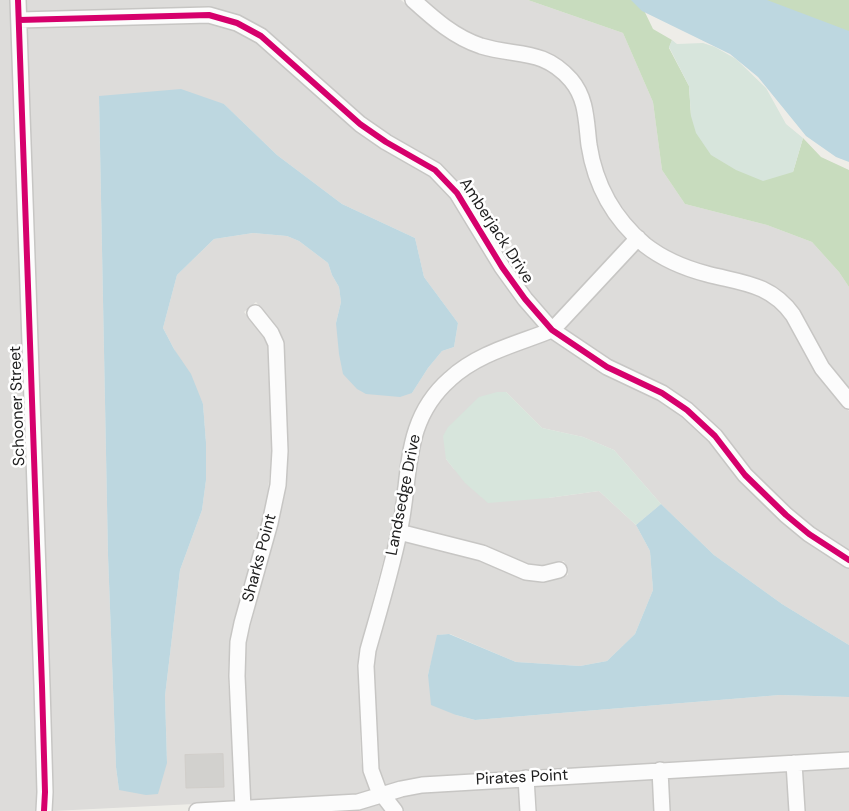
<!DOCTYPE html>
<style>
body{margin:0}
canvas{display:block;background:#eeede8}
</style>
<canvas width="849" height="811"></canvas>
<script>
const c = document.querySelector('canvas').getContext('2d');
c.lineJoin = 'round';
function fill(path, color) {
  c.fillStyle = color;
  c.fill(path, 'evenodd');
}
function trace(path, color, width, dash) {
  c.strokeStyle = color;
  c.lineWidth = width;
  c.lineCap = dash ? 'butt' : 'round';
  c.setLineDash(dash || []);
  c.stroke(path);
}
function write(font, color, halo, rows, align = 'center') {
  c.font = font + ' "DM Sans",sans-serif';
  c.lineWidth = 5;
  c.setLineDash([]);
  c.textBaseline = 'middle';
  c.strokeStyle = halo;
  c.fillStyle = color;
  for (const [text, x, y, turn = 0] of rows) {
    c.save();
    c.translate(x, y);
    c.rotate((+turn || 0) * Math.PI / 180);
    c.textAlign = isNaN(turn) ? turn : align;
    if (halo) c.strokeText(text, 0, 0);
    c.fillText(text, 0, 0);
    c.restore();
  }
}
fill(new Path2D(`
 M 0,0 L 10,0 L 34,686 L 37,792 L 36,811 L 0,811 Z
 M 26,0 L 401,0 L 435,30 L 456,44 L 478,53 L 531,62 L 543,67 L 554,74 L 565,85 L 574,99 L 578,113 L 584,159 L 596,196 L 610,219 L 627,239 L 553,319 L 531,295 L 509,263 L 464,190 L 449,172 L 430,157 L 391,136 L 365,119 L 266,31 L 255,23 L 226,11 L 196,7 L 27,12 Z
 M 424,0 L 528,0 L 623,33 L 653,102 L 662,170 L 685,204 L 767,225 L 812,242 L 839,272 L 849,287 L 849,389 L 829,364 L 800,311 L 788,296 L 778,289 L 752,277 L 710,267 L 684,258 L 665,250 L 650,238 L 630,219 L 611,190 L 604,173 L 597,143 L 594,110 L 588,92 L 578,76 L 565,63 L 551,54 L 535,48 L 497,42 L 484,39 L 464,31 L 445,19 Z
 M 208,22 L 234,29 L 255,41 L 355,130 L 382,148 L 430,176 L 437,182 L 450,197 L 495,271 L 518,303 L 539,327 L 482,349 L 462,360 L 444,373 L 427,392 L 409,425 L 402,454 L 391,531 L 360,649 L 358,665 L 361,760 L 363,772 L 370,791 L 346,796 L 251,801 L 245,676 L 246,643 L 283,503 L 286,485 L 288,451 L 284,343 L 278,329 L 256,302 L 244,312 L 259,329 L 268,345 L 272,451 L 267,501 L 230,642 L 228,677 L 235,802 L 52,811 L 53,792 L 27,27 ZM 99,96 L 224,104 L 277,155 L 342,204 L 415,238 L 424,277 L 458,323 L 454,347 L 442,351 L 428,368 L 412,393 L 336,323 L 341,302 L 339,287 L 332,275 L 328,263 L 299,241 L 287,236 L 253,233 L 214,239 L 177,275 L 163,328 L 203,404 L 206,443 L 206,480 L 202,510 L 180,570 L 165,696 L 167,763 L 119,790 L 116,767 L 108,555 Z
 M 638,249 L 656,262 L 677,272 L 746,290 L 762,297 L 775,306 L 786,319 L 815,371 L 826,387 L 849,411 L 849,551 L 814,528 L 770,490 L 752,471 L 721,431 L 693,405 L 666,387 L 612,361 L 564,329 Z
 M 550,338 L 603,373 L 657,399 L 682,416 L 708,441 L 738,479 L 780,521 L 804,540 L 849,569 L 849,645 L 782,604 L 714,555 L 661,504 L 614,450 L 583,437 L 542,428 L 506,392 L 446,459 L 454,469 L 548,498 L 599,491 L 636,525 L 650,551 L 653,590 L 635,634 L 607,661 L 580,666 L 516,662 L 450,634 L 438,635 L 428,675 L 456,715 L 475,720 L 780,695 L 849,697 L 849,753 L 422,777 L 386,787 L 382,780 L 377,758 L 374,666 L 376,651 L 405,541 L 479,560 L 525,579 L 543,581 L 568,575 L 564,561 L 542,566 L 529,565 L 485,546 L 408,527 L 421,440 L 429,418 L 440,400 L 456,383 L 480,366 Z
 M 849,767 L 849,811 L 805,811 L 802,770 Z
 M 786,771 L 789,811 L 670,811 L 668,777 Z
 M 652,778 L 654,811 L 537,811 L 535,785 Z
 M 519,786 L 520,811 L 403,811 L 396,799 L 423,792 Z
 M 378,804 L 385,811 L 329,811 L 360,809 Z`), '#dddcda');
fill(new Path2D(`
 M 528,0 L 639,0 L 653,29 L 672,40 L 669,48 L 689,86 L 691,116 L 793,172 L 803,138 L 821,157 L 849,170 L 849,287 L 839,272 L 812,242 L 767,225 L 685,204 L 662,170 L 653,102 L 623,33 Z
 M 746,0 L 849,0 L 849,51 Z`), '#c8dcbe');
fill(new Path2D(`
 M 672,40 L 677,44 L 703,43 L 715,47 L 736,59 L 766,88 L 786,124 L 803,138 L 793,172 L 763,181 L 736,170 L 711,155 L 696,133 L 691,116 L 689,86 L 669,47 Z
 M 497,392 L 506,392 L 542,428 L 583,437 L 614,450 L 661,504 L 636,525 L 599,491 L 548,498 L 488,503 L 465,483 L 446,459 L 443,436 L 448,427 L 479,397 Z`), '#d7e5dc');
fill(new Path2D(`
 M 631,0 L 767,0 L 849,31 L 849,162 L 836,157 L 806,136 L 758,77 L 730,54 L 642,11 Z
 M 181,89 L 224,104 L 277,155 L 342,204 L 415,238 L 424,277 L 458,323 L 454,347 L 442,351 L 428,368 L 412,393 L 400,397 L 366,394 L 357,389 L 343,374 L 339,354 L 336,323 L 341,302 L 339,287 L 332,275 L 328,263 L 299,241 L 287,236 L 253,233 L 214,239 L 177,275 L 163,328 L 174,349 L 191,374 L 203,404 L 206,443 L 206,480 L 202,510 L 180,570 L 165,696 L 167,763 L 158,794 L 146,795 L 119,790 L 116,767 L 108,555 L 99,96 Z
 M 661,504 L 714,555 L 782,604 L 849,645 L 849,697 L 780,695 L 475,720 L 456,715 L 431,705 L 428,675 L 437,635 L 449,634 L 516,662 L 580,666 L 607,661 L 635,634 L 653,590 L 650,551 L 636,525 Z`), '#bdd7e0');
const building = new Path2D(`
 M 223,754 L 224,787 L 186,788 L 185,755 Z`);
fill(building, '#d2d1ce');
trace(building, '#d1ceca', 1);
const street = new Path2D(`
 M 18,0 L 42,686 L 45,792 L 44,811
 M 413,0 C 434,19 454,37 481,46 C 517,57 543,48 571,80 C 587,99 586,121 589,145 C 595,184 614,219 645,245 C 663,259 684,268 707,274 C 741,283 770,283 793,315 L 822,368 L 849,401
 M 19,20 L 209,15 L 237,23 L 261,36 L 360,124 L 386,142 L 435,170 L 457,193 L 502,267 L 525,299 L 552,330 L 607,367 L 662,393 L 687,410 L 715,436 L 745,475 L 786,515 L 809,534 L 849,560
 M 399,532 L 482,553 L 526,572 L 543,574 L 559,570
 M 794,763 L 797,811
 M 660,770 L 662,811
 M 526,778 L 528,811
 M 243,809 L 237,676 L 238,642 L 242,623 L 270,523 L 278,485 L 280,451 L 276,344 L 271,333 L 255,313
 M 197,811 L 358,802 L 401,789 L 422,785 L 849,760
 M 395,811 L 378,789 L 371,770 L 366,666 L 368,650 C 379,611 391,572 399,533 C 412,476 401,422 450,379 C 478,353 517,344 552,330 L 557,325 L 638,238`);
trace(street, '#c7c6c4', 18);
trace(street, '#fcfcfc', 15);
trace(new Path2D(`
 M 18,0 L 42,686 L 45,792 L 44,811
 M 19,20 L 209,15 L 237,23 L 261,36 L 360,124 L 386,142 L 435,170 L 457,193 L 502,267 L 525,299 L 552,330 L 607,367 L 662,393 L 687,410 L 715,436 L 745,475 L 786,515 L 809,534 L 849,560`), '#d6006c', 6);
write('16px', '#202020', '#fff', [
 ["Amberjack Drive",496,231,57],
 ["Schooner Street",18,406,-92],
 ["Landsedge Drive",404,495,-79],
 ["Sharks Point",260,558,-75],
 ["Pirates Point",522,778,-3]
]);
</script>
